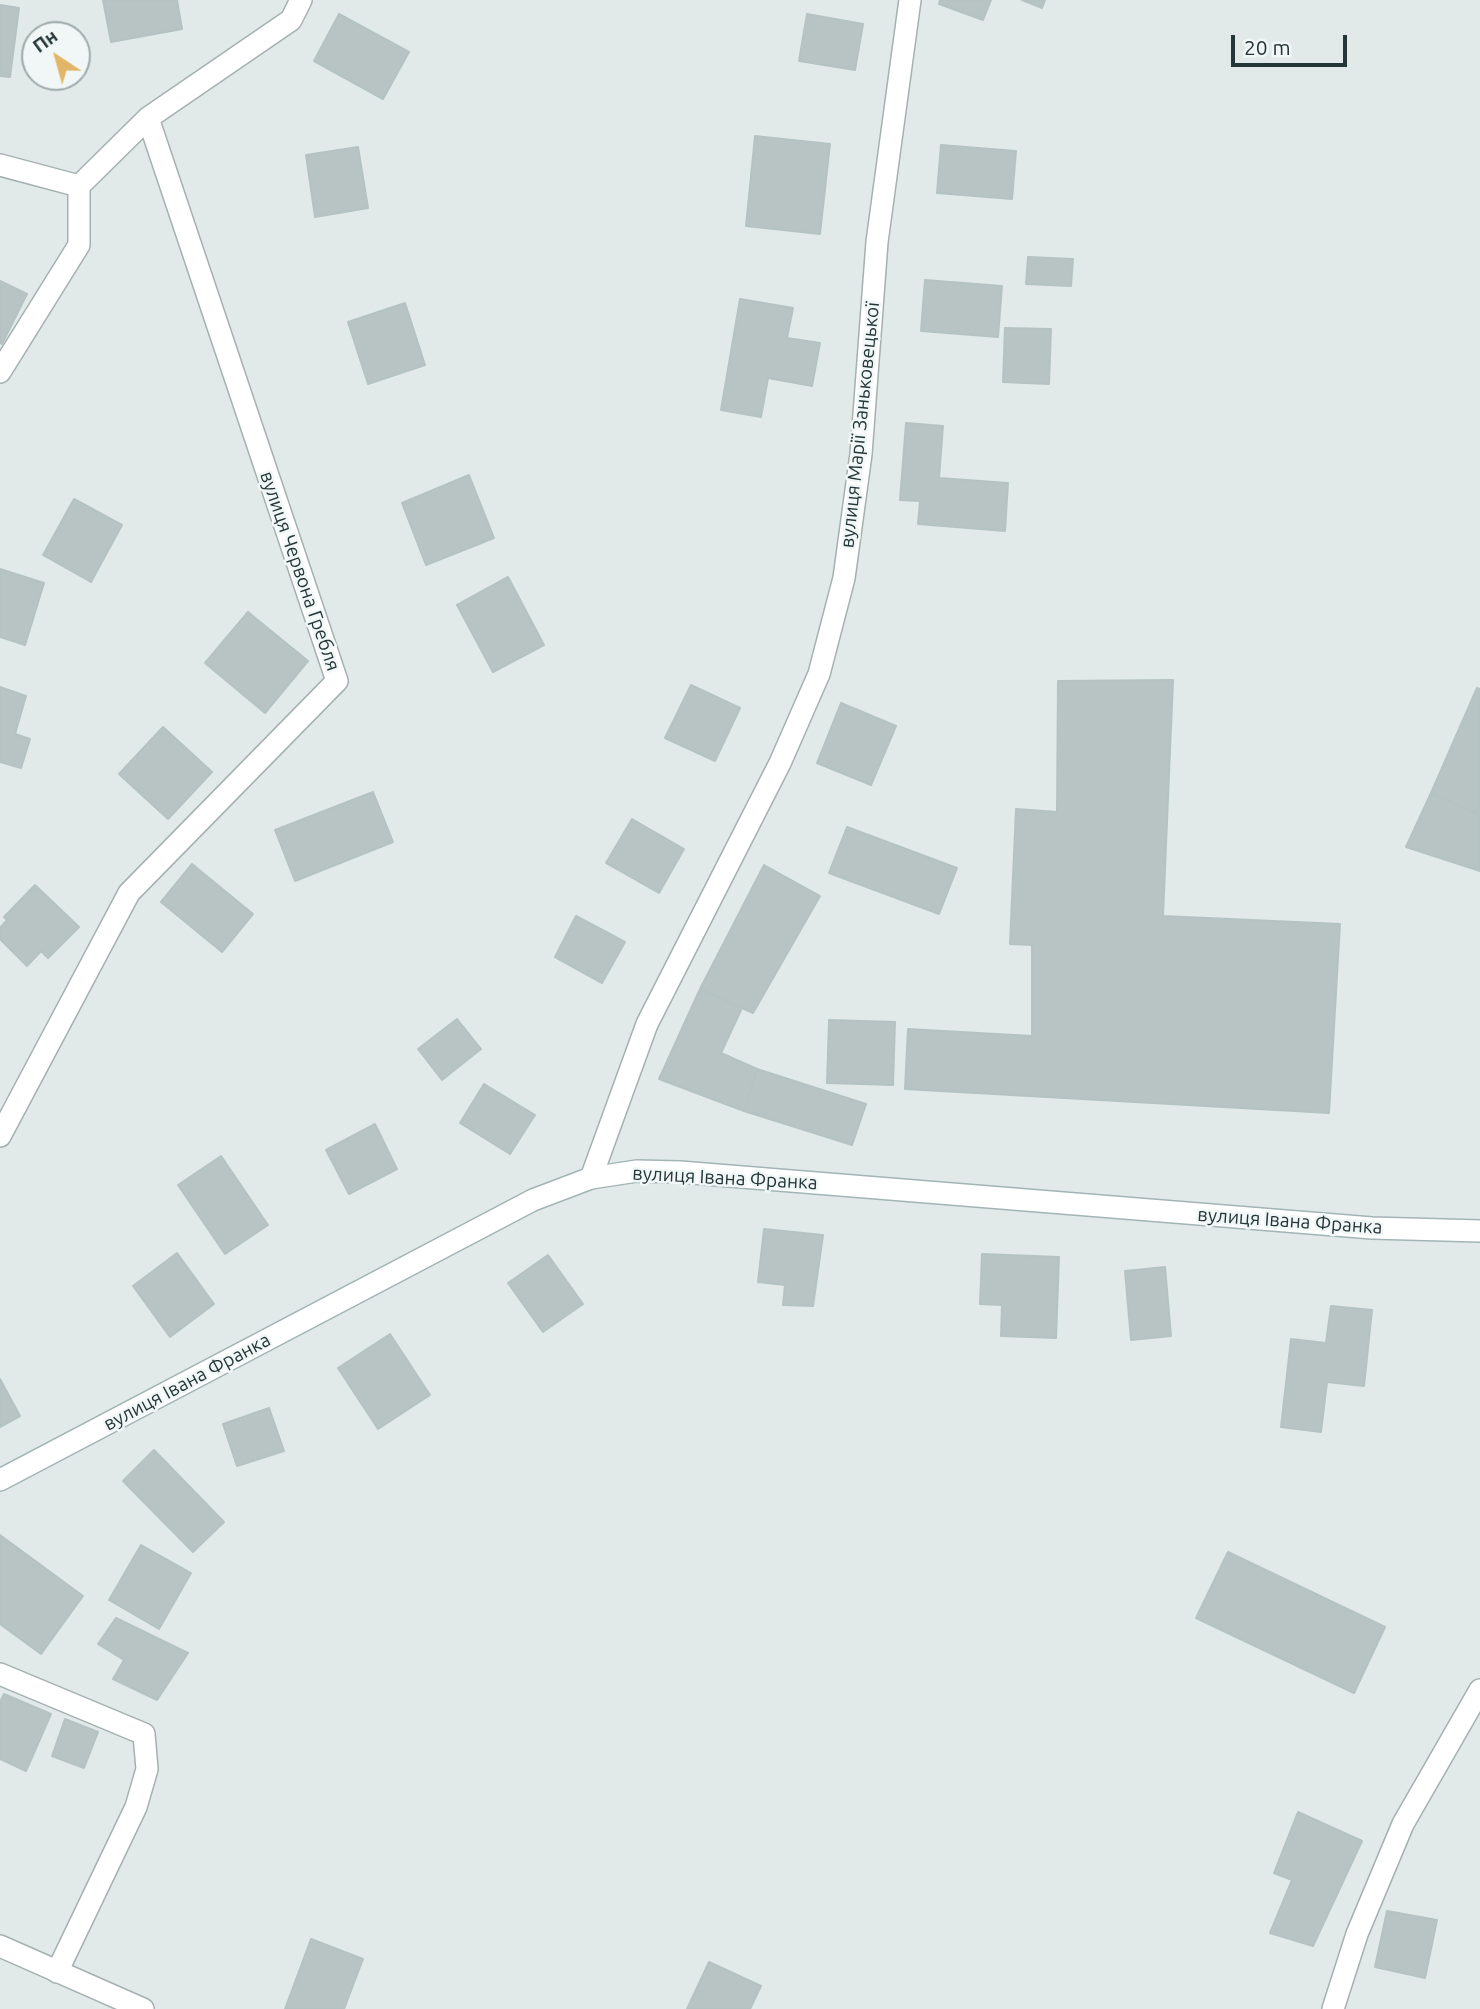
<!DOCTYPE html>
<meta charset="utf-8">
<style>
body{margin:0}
#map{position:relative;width:1480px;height:2009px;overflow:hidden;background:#e1eae9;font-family:Ubuntu,sans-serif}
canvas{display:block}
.north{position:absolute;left:21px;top:21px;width:70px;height:70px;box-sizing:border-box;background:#f1f7f6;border:2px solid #9faaaa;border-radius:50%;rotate:324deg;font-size:19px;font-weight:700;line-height:28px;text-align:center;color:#243638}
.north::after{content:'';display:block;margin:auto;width:24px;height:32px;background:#e1b668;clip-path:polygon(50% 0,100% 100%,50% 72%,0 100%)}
.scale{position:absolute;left:1231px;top:35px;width:116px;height:32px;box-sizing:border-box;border:4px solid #243638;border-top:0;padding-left:9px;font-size:21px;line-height:24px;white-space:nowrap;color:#243638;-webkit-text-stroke:5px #f1f7f6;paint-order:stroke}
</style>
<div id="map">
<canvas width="1480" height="2009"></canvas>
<div class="north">Пн</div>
<div class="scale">20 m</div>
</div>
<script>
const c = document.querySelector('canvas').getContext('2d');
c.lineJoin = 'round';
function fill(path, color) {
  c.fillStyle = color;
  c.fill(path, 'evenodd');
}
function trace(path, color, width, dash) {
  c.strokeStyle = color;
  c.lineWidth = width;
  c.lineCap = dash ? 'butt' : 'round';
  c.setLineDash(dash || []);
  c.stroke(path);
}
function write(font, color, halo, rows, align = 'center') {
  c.font = font + ' Ubuntu,sans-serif';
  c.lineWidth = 5;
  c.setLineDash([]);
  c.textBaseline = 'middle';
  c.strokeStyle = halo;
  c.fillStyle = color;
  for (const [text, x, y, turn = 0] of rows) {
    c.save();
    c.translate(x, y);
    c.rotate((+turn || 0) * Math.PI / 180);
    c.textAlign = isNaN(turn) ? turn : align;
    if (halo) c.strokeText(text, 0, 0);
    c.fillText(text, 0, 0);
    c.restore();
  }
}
const building = new Path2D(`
 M 103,0 L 177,0 L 182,29 L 111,42 Z
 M 940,0 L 991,0 L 983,20 L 939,4 Z
 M 1022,0 L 1045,0 L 1042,8 Z
 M 0,5 L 19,8 L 10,77 L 0,76 Z
 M 339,14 L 409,52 L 383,99 L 314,61 Z
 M 807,14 L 863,24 L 855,70 L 799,61 Z
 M 755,136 L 830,144 L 820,234 L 746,226 Z
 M 941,145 L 1016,151 L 1012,199 L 937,193 Z
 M 358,147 L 368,208 L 315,217 L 306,155 Z
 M 1028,257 L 1073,259 L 1071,286 L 1026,284 Z
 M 925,280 L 1002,286 L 998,337 L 921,331 Z
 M 0,281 L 27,294 L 2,344 L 0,343 Z
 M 740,299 L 793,308 L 787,338 L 820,343 L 812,386 L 768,378 L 761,417 L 721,410 Z
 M 405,303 L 425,365 L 368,384 L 348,322 Z
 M 1005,328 L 1051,329 L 1049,384 L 1003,382 Z
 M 906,423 L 943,426 L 939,478 L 1008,483 L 1005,531 L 918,524 L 920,501 L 900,500 Z
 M 469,475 L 494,538 L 426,565 L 402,503 Z
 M 74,499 L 122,525 L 91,582 L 43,555 Z
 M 0,569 L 44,583 L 25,645 L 0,637 Z
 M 508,577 L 544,645 L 493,672 L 457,605 Z
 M 248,612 L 308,661 L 265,713 L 205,663 Z
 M 1173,680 L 1163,916 L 1340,924 L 1329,1113 L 905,1089 L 908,1029 L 1032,1036 L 1032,945 L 1010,944 L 1016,809 L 1057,812 L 1058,681 Z
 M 691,685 L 740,708 L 715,761 L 665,738 Z
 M 0,687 L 26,696 L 15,734 L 30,739 L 21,768 L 0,762 Z
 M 1477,688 L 1480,689 L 1480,815 L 1431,793 Z
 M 841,703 L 896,726 L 871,785 L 817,763 Z
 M 163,727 L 212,772 L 168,819 L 119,774 Z
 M 373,792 L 393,842 L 295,881 L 275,830 Z
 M 1431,793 L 1480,815 L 1480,871 L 1406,847 Z
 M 632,819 L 684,849 L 659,893 L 606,863 Z
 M 847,827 L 957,868 L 939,914 L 829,873 Z
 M 192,864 L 253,914 L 222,952 L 161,902 Z
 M 764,865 L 820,896 L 753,1013 L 700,989 Z
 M 35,885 L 79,927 L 48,958 L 41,951 L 27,966 L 0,939 L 0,928 L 7,920 L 4,917 Z
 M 576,916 L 625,942 L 602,983 L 555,957 Z
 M 700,989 L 742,1008 L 721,1053 L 757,1069 L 744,1111 L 659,1079 Z
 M 457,1019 L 481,1049 L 442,1080 L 418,1049 Z
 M 829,1020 L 895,1022 L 893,1085 L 827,1083 Z
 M 757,1069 L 866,1104 L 852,1145 L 744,1111 Z
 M 484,1084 L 535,1115 L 510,1154 L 460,1123 Z
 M 375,1124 L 397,1169 L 349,1194 L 326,1150 Z
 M 221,1156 L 268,1225 L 225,1254 L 178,1185 Z
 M 764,1229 L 823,1235 L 813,1306 L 783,1305 L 785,1285 L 758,1282 Z
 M 177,1253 L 214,1304 L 170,1337 L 133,1286 Z
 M 982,1254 L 1059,1257 L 1056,1338 L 1001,1336 L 1002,1305 L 980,1304 Z
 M 548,1255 L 583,1304 L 543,1332 L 508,1283 Z
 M 1165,1267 L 1171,1336 L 1131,1340 L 1125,1271 Z
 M 1331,1306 L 1372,1310 L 1364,1386 L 1327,1382 L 1321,1432 L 1281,1427 L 1291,1339 L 1326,1343 Z
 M 390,1334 L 430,1395 L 378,1429 L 338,1368 Z
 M 0,1379 L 20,1416 L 0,1427 Z
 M 269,1408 L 284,1451 L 237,1466 L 223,1424 Z
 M 154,1450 L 224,1522 L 193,1552 L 123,1481 Z
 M 0,1535 L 83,1596 L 41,1654 L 0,1624 Z
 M 141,1545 L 191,1573 L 159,1629 L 109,1600 Z
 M 1228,1552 L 1385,1627 L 1354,1693 L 1196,1618 Z
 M 116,1618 L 188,1653 L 157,1700 L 113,1679 L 124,1660 L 98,1644 Z
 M 4,1694 L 51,1714 L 26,1771 L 0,1759 L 0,1702 Z
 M 65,1719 L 98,1732 L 84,1768 L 52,1756 Z
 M 1298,1812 L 1362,1841 L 1313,1946 L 1270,1933 L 1292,1880 L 1274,1873 Z
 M 1387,1911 L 1437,1920 L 1425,1978 L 1375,1967 Z
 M 311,1939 L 363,1959 L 344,2009 L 285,2009 Z
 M 709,1962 L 761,1986 L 750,2009 L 687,2009 Z`);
fill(building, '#b7c4c3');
trace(building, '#b4c3c2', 2);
const service = new Path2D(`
 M 0,1674 L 144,1734 L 147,1769 L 136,1807 L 57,1972
 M 1333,2009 L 1357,1934 L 1403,1824 L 1480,1690`);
const minor = new Path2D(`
 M 0,165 L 79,186
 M 0,372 L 79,245 L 79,186 L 148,118 L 291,20 L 301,0
 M 0,1136 L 129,893 L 337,681 L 148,118
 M 591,1178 L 647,1024 L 780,763 L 819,674 L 844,578 L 861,454 L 877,242 L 910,0`);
const tertiary = new Path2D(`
 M 0,1946 L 143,2009`);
const secondary = new Path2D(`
 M 0,1480 L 533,1200 L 591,1178 L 637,1171 L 680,1172 L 1372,1228 L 1480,1231`);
trace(service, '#a5b0b0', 24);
trace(minor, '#a5b0b0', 24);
trace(tertiary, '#a5b0b0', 24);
trace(secondary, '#a2b4b4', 24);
trace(service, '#fff', 21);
trace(minor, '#fff', 21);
trace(tertiary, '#fff', 21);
trace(secondary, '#fff', 21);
write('19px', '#243638', '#f1f7f6', [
 ["вулиця Марії Заньковецької",860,425,-84],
 ["вулиця Червона Гребля",300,571,71],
 ["вулиця Івана Франка",725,1178,3],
 ["вулиця Івана Франка",1290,1221,4],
 ["вулиця Івана Франка",187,1382,-28]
]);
</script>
